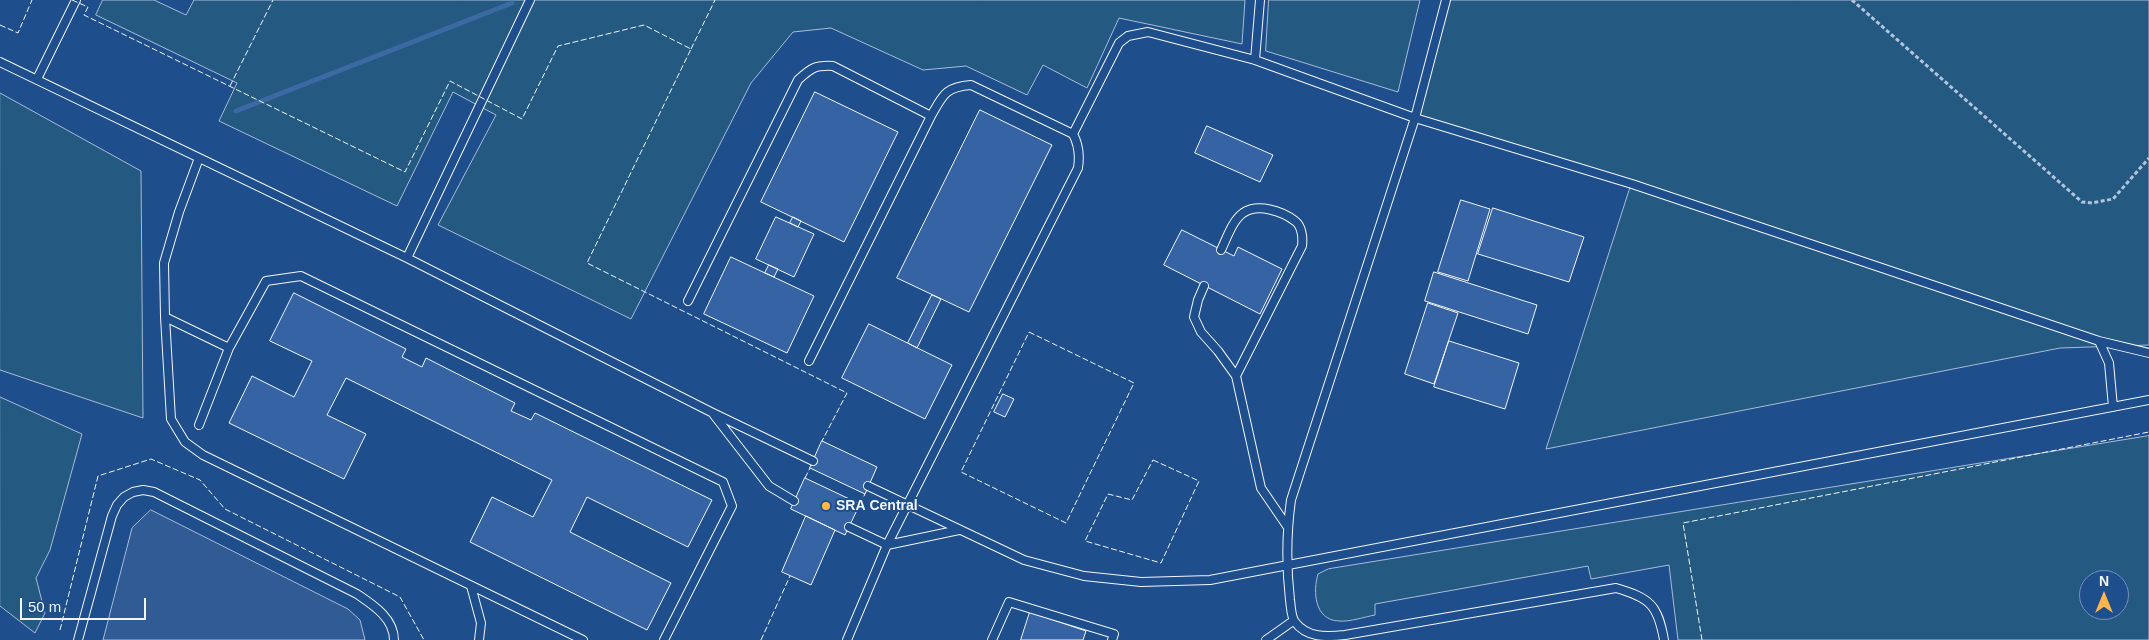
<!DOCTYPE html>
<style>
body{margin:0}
#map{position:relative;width:2149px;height:640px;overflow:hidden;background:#1f4e8c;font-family:Arial,sans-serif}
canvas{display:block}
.north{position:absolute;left:2079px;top:570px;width:50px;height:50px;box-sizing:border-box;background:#1f4e8c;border:1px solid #7391ba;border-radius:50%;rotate:0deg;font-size:14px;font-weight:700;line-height:20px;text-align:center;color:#f2f6ff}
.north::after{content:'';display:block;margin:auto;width:18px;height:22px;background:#ffb74d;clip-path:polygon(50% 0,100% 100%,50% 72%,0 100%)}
.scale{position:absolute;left:20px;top:598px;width:126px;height:22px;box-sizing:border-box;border:2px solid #f2f6ff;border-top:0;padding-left:6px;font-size:15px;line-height:18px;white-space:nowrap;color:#f2f6ff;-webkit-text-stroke:4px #1f4e8c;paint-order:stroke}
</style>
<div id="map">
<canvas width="2149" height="640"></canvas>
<div class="north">N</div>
<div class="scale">50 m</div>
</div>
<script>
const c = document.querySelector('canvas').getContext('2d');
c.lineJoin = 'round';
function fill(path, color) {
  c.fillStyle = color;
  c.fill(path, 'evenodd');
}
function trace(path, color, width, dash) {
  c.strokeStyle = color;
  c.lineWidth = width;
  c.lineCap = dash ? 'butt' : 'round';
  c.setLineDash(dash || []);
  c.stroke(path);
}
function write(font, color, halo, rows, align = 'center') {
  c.font = font + ' Arial,sans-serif';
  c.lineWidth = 4;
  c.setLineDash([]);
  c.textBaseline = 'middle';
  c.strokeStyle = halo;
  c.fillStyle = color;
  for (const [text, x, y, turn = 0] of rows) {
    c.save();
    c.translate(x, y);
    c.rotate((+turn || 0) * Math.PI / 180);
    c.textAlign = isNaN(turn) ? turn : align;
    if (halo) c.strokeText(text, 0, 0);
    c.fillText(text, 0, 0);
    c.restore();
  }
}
const green = new Path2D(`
 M 103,0 L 154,0 L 186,15 L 194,0 L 1245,0 L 1242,44 L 1119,18 L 1087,88 L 1043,65 L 1027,95 L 966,66 L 923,70 L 831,28 L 793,32 L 751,83 L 631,319 L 438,225 L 496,115 L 453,92 L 397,206 L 219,121 L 237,83 L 96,15 Z
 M 1269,0 L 1420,0 L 1398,92 L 1266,51 Z
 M 1446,0 L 2149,0 L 2149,345 L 2060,348 L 1546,449 L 1631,184 L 1415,118 Z
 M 0,93 L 141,171 L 143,418 L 0,370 Z
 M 0,397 L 82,434 L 50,550 L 36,578 L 45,613 L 35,633 L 0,606 Z
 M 2149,436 L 2149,640 L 1678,640 L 1669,565 L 1591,579 L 1588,566 L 1375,604 L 1375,615 C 1364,617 1350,622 1339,621 C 1314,620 1313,591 1318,574 L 1328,569 ZM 2089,580 L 2119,580 L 2119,610 L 2089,610 Z`);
fill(green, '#245a82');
trace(green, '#a8bbd7', 1);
const parking = new Path2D(`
 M 151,510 L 348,609 L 360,620 L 365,640 L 103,640 L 132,528 Z`);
fill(parking, '#305b95');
trace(parking, '#a8bbd7', 1);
trace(new Path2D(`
 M 236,111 L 512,3`), '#3b69a3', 5);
const building = new Path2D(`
 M 815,92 L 898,132 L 844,242 L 761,202 Z
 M 980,110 L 1052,145 L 969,312 L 897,278 Z
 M 1207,126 L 1273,155 L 1260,182 L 1195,153 Z
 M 1461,200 L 1490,209 L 1468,281 L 1438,272 Z
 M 1493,208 L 1584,237 L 1569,282 L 1478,254 Z
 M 776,217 L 814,234 L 794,277 L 756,259 Z
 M 793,217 L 801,221 L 798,227 L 790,223 Z
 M 1182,230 L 1234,256 L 1238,247 L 1282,269 L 1260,314 L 1164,265 Z
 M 731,257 L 814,296 L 787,353 L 704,314 Z
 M 769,265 L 778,269 L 774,277 L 765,273 Z
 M 1434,272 L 1537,305 L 1528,334 L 1425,301 Z
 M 294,293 L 406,349 L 402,357 L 422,367 L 426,358 L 515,403 L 511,411 L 531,420 L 535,413 L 712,500 L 688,547 L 587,497 L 570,532 L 671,583 L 647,630 L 470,542 L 492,497 L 533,517 L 552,480 L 346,378 L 327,415 L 366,434 L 344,479 L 229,423 L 252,376 L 294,397 L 312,361 L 270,341 Z
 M 932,295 L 941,299 L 917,348 L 908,343 Z
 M 1428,303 L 1458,313 L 1434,384 L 1405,374 Z
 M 869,324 L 952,365 L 925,419 L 842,378 Z
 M 1449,341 L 1519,363 L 1505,409 L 1434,387 Z
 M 1003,394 L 1014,399 L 1005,417 L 994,412 Z
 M 822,441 L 877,467 L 865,494 L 810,468 Z
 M 805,478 L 860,504 L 845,535 L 791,509 Z
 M 806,516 L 835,530 L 811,585 L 782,572 Z
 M 1030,612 L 1086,631 L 1083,640 L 1021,640 Z`);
fill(building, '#3563a3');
trace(building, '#f2f6ff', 1);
const service = new Path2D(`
 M 1446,0 L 1415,118 L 1291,500 C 1286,536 1286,565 1290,600 C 1291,607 1291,617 1295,622 C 1307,638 1326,637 1345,635 L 1616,588 C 1650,598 1658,605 1664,640
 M 1255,60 L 1260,0
 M 0,62 L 407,258 L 713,413 L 813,461
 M 37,79 L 76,0
 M 1073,134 L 1119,43 L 1128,36 L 1148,32 L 1255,60 L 1415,118 L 1632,184 L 2099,341 L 2149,353
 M 199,158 L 179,212 L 164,263 L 165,317 L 229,348
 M 1221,250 C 1227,238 1232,221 1243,213 C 1258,203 1282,211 1295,221 C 1302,226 1303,238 1302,246 L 1236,376
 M 407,258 L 530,0
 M 1204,286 L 1198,300 L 1194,317 L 1201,332 L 1218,351 L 1236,376 L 1261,488 L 1287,526
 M 688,301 L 798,80 C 811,68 815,65 833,66 L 931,116
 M 165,317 L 171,419 L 185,442 L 203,455 L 583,640
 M 2099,341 L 2109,363 L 2113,407
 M 809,361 L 931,116 C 943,95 945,87 971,85 L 1073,134 C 1079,145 1080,155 1078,168 L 887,545 L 847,640
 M 714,415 L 769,486 L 794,501
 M 199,425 L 229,348 L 266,281 L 301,276 L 723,482 L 732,506 L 664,640
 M 868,486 L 1024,560 L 1084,576 L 1141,582 L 1210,580 L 2149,400
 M 849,527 L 887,545 L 959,530
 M 471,586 L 481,623 L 479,640
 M 78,640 L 112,516 L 117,505 L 124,497 L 133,492 L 143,490 L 154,492 L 357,594 C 373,605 394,618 394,640
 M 992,640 L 1009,602 L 1114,634 L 1112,640
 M 1266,640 L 1293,621`);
trace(service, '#f2f6ff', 10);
trace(new Path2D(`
 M 1852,0 L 2082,202 L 2092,203 L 2113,199 L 2149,158`), '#b3c4dc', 3, [4, 2.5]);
trace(service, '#1f4e8c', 8);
trace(new Path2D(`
 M 72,0 L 88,7 L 84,15 L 405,172 L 450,81 L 522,119 L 558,46 L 644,25 L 691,49 L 587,263 L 847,393 L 822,441
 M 0,25 L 18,33 L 32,0
 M 691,49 L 715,0
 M 230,86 L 273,0
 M 1029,332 L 1134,383 L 1066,523 L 961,472 Z
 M 1153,460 L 1199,481 L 1161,563 L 1085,541 L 1108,494 L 1132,500 Z
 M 805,478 L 810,468
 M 860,504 L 865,494
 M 60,630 L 98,476 L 151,459 L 200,480 L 225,509 L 400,597 L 424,640
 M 761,640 L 790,576
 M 1702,640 L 1683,523 L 2149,432`), '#f2f6ff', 1, [6, 2.5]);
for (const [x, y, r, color] of [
 [826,506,5,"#ffb74d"]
]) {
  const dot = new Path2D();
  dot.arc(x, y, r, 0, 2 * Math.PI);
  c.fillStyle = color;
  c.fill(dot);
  trace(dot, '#1f4e8c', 2);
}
write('bold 14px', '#f2f6ff', '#1f4e8c', [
 ["SRA Central",836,506]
], 'left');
</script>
